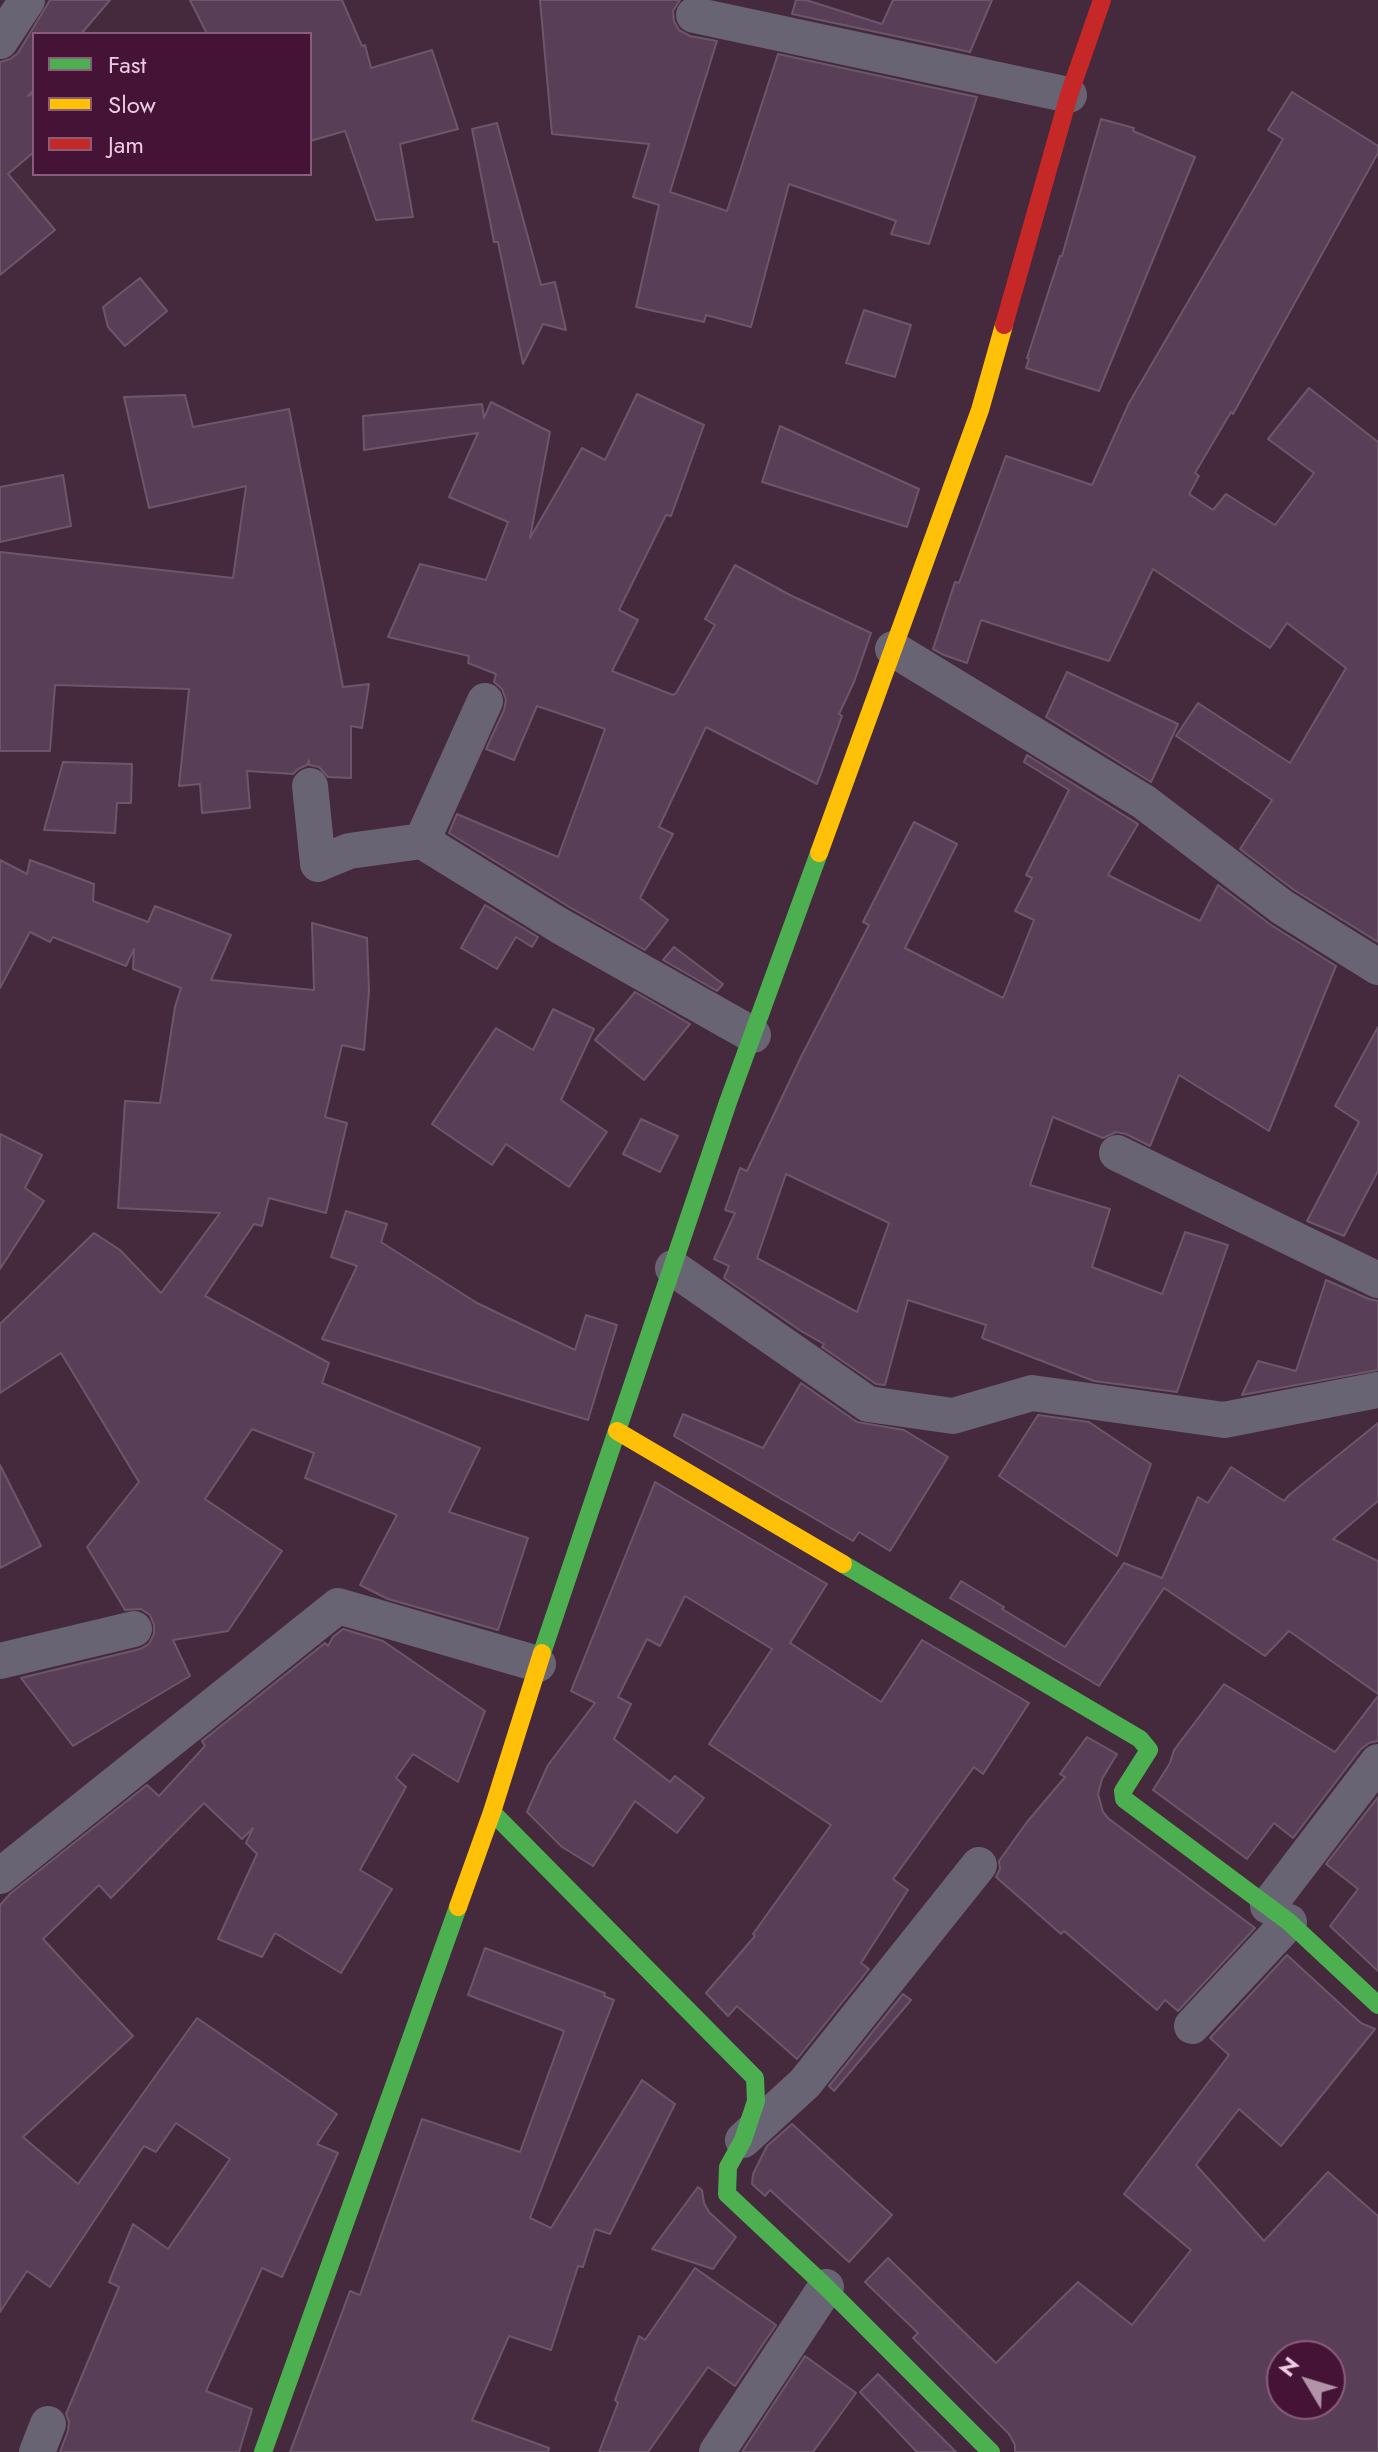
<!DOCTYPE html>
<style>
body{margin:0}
#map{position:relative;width:1378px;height:2452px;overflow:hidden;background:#45293c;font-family:Jost,sans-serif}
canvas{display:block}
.legend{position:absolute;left:32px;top:32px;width:280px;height:144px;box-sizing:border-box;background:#441336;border:2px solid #875d7a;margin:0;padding:10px 14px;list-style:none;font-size:24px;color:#eccce0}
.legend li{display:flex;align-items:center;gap:16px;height:40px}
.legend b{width:40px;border:2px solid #875d7a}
.north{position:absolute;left:1266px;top:2340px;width:80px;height:80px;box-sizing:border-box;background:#441336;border:2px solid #875d7a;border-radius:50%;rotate:308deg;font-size:22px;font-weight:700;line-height:32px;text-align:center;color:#eccce0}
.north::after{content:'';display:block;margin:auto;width:28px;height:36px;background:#b293a7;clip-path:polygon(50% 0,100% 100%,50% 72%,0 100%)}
</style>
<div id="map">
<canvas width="1378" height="2452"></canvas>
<ul class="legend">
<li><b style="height:10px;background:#4caf50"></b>Fast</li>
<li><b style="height:10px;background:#ffc107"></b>Slow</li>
<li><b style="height:10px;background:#c62828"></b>Jam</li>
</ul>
<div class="north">N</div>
</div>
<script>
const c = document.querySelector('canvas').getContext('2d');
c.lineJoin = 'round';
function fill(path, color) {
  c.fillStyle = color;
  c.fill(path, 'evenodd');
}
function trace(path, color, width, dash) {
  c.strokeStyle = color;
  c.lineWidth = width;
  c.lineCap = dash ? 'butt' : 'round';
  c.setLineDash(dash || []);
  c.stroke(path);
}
const building = new Path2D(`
 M 50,0 L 110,0 L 81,34 L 34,34 L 34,89 L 28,96 L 34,93 L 34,152 L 8,174 L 55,230 L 0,275 L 0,62 L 10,59 L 18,53 Z
 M 190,0 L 342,0 L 362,46 L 365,45 L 371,68 L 432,50 L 458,129 L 400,144 L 413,217 L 376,220 L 345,131 L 310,141 L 310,34 L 207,34 Z
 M 540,0 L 680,0 L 673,11 L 674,21 L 679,30 L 690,36 L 717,41 L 670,192 L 727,211 L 778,54 L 977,97 L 929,244 L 891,234 L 896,221 L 789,184 L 751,327 L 706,315 L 704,322 L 636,307 L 659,205 L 633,197 L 649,144 L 552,134 Z
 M 796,0 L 806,0 L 882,24 L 893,0 L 992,0 L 970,52 L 792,14 Z
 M 1292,92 L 1378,146 L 1378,153 L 1233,414 L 1231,412 L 1195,473 L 1199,476 L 1189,494 L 1213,510 L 1226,494 L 1275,525 L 1314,473 L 1268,439 L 1309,388 L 1378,442 L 1378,942 L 1294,890 L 1240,849 L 1272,800 L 1176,736 L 1198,703 L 1290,763 L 1346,668 L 1287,623 L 1270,648 L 1153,569 L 1109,661 L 981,620 L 967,663 L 944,655 L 933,649 L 955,582 L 959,583 L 1006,456 L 1092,485 L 1129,403 L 1283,139 L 1268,130 Z
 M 1101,119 L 1134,128 L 1133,131 L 1195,157 L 1099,391 L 1026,368 L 1029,359 L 1027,358 L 1060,256 L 1062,256 Z
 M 497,123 L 541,285 L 555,282 L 566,330 L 543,324 L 523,364 L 498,242 L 494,242 L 472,129 Z
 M 140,278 L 167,311 L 125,346 L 108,327 L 103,307 Z
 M 864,310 L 911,325 L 895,377 L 846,363 Z
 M 637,394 L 704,425 L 671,516 L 666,515 L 619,610 L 638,620 L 612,671 L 673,695 L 676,693 L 715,625 L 705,619 L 735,565 L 790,595 L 871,633 L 854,682 L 839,714 L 842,716 L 817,784 L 706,727 L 659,827 L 673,834 L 640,898 L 668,920 L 645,950 L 571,908 L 449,833 L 457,814 L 558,857 L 605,729 L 537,706 L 514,760 L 486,749 L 504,710 L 506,700 L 502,689 L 494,682 L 496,674 L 468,663 L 469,656 L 388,637 L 420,564 L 486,580 L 508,522 L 449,497 L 478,433 L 364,450 L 363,416 L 482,404 L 484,418 L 491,402 L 550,432 L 530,538 L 582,448 L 605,460 Z
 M 185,395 L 193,427 L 289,409 L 343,687 L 369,684 L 362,728 L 351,726 L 351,778 L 328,777 L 319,767 L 309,765 L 309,760 L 307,765 L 298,769 L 293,774 L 247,771 L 250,808 L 202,813 L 200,784 L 179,786 L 189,689 L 55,685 L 50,751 L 0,751 L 0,552 L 233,578 L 246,486 L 149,508 L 124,397 Z
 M 780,426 L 919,489 L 907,527 L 762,482 Z
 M 63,475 L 71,526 L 0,542 L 0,487 Z
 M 1067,672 L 1178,724 L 1151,782 L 1046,717 Z
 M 1027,755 L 1138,824 L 1108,875 L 1200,921 L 1218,885 L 1271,925 L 1336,966 L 1269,1131 L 1179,1075 L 1150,1146 L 1126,1134 L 1116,1132 L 1103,1138 L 1053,1117 L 1030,1185 L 1110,1209 L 1092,1267 L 1162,1294 L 1185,1232 L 1228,1245 L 1177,1392 L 1094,1381 L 982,1338 L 986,1325 L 908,1300 L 885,1385 L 876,1384 L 822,1347 L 824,1344 L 801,1331 L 724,1278 L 729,1266 L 714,1259 L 735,1213 L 725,1210 L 740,1168 L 747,1171 L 802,1055 L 869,925 L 863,922 L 914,822 L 957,844 L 905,948 L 1003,998 L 1034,920 L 1015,911 L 1032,878 L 1026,875 L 1069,790 L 1024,762 ZM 786,1174 L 889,1223 L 857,1312 L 757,1258 Z
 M 63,762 L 132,764 L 131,803 L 117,803 L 115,833 L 44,830 Z
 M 0,860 L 27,874 L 30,860 L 94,884 L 93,901 L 148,922 L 155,906 L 231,935 L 211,980 L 314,990 L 312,923 L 367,938 L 369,991 L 364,1050 L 342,1045 L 325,1117 L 347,1123 L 326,1213 L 269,1198 L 262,1226 L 254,1224 L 205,1296 L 329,1363 L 322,1383 L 480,1448 L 449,1512 L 528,1538 L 498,1630 L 388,1599 L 360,1585 L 397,1515 L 305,1478 L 314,1453 L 252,1429 L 205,1499 L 282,1551 L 228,1631 L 173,1640 L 190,1676 L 73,1746 L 21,1678 L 140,1649 L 149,1644 L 154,1634 L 154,1625 L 150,1615 L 141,1609 L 125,1610 L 87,1547 L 139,1482 L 61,1353 L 0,1393 L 0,1324 L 94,1233 L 120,1250 L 161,1293 L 220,1213 L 118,1208 L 125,1101 L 160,1103 L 175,1007 L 181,988 L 133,969 L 134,949 L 126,966 L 53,937 L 50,942 L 30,932 L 0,988 Z
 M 485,905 L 538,937 L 532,947 L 516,937 L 497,969 L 461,948 Z
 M 674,947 L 723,984 L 717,991 L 663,960 Z
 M 635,992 L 690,1024 L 644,1080 L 595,1040 Z
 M 553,1009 L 594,1029 L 561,1100 L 607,1132 L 569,1187 L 506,1144 L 492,1165 L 432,1124 L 496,1028 L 533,1050 Z
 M 1378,1027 L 1378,1171 L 1344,1236 L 1307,1221 L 1359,1122 L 1335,1106 Z
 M 641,1119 L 678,1136 L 660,1172 L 623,1154 Z
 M 0,1134 L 42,1155 L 25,1188 L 44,1201 L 0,1269 Z
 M 346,1211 L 387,1224 L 381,1242 L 477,1303 L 575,1350 L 586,1315 L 617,1325 L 588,1420 L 322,1339 L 357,1266 L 331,1257 Z
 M 1326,1280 L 1369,1299 L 1378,1301 L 1378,1370 L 1242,1395 L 1258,1361 L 1296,1371 Z
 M 801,1383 L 857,1422 L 904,1430 L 948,1457 L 890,1551 L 859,1532 L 853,1541 L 674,1436 L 683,1414 L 763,1448 Z
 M 1038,1415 L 1089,1422 L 1151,1464 L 1117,1556 L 999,1476 Z
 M 1378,1423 L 1378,1501 L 1333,1539 L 1378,1561 L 1378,1694 L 1289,1631 L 1265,1656 L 1164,1588 L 1099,1686 L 950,1598 L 961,1581 L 1004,1607 L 1002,1609 L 1065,1647 L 1124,1563 L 1162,1578 L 1198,1497 L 1208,1503 L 1231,1467 L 1284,1501 L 1289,1495 Z
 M 0,1465 L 41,1546 L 0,1568 Z
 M 655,1482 L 827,1584 L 790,1643 L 881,1702 L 922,1640 L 1029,1703 L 983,1774 L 974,1767 L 893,1879 L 908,1890 L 861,1963 L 869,1969 L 797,2059 L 737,2006 L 728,2016 L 706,1993 L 755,1936 L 753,1934 L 831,1825 L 709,1744 L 772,1649 L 685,1596 L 660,1646 L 647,1639 L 618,1697 L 631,1704 L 614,1739 L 670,1782 L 675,1776 L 704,1798 L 677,1833 L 635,1801 L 593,1866 L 562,1847 L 527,1812 L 548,1765 L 595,1703 L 571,1691 Z
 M 343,1629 L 383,1641 L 485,1711 L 458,1782 L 413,1754 L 396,1778 L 406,1787 L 360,1870 L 392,1889 L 341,1973 L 275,1933 L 262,1957 L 218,1939 L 257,1854 L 246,1843 L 253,1828 L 242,1839 L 204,1803 L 111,1898 L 99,1885 L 43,1939 L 133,2036 L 23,2137 L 78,2184 L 197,2018 L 337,2114 L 317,2144 L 338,2153 L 282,2277 L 262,2268 L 206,2391 L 252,2409 L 239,2452 L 60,2452 L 68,2431 L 69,2422 L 66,2414 L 119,2287 L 109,2282 L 133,2224 L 168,2249 L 230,2159 L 176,2123 L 156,2152 L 144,2146 L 50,2287 L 27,2271 L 0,2312 L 0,1905 L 11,1893 L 147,1785 L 159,1796 L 205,1746 L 202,1741 L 325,1643 L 328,1646 L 333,1637 Z
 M 1224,1684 L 1335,1752 L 1378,1696 L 1378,1741 L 1369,1743 L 1361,1749 L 1293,1838 L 1274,1823 L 1247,1859 L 1153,1790 L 1170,1763 L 1174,1750 Z
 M 1087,1737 L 1117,1754 L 1102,1779 L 1098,1794 L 1103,1812 L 1109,1819 L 1255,1928 L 1178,2011 L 1165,2000 L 1157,2010 L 1064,1931 L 1061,1934 L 996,1877 L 1000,1869 L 999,1861 L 1027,1822 L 1065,1777 L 1060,1774 Z
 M 1378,1797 L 1378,1971 L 1330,1926 L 1358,1889 L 1326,1864 Z
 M 485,1948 L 605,1993 L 604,1996 L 614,2000 L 530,2218 L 551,2228 L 642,2080 L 675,2104 L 610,2234 L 595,2229 L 583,2267 L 578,2266 L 551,2350 L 509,2336 L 472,2420 L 549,2448 L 548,2452 L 290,2452 L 350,2291 L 360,2295 L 422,2119 L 520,2152 L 564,2031 L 468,1995 Z
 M 1287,1955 L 1361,2023 L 1375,2029 L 1281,2146 L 1239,2109 L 1196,2165 L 1264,2241 L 1328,2172 L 1378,2216 L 1378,2452 L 1015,2452 L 1015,2445 L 1009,2434 L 913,2338 L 918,2333 L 865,2282 L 888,2258 L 996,2363 L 1078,2282 L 1132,2325 L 1191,2250 L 1124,2194 L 1229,2055 L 1210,2038 ZM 1282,2356 L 1330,2356 L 1330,2404 L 1282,2404 Z
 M 903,1994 L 911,2000 L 834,2091 L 829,2086 Z
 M 792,2124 L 892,2215 L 849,2262 L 770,2190 L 765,2196 L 752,2184 L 753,2174 L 767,2146 Z
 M 698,2187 L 702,2190 L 704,2203 L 709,2212 L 736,2237 L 713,2269 L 652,2249 Z
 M 695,2268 L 776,2325 L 735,2386 L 708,2367 L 648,2452 L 599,2452 L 618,2403 L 615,2400 L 639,2336 L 645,2340 Z
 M 805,2356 L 856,2393 L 813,2452 L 742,2452 Z
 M 878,2374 L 956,2452 L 917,2452 L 860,2392 Z`);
fill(building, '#593e57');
trace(building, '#6c576a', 2);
trace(new Path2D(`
 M 694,15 L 1069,95
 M 0,41 L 27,0
 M 893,649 L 1144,802 L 1282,907 L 1378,967
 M 310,786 L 318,864 L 349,851 L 422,841 L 560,926 L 753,1035
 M 422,841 L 485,701
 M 1117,1153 L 1378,1280
 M 673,1268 L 868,1404 L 953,1416 L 1032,1393 L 1224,1420 L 1378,1390
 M 0,1661 L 134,1629
 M 0,1876 L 338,1606 L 538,1664
 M 1268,1906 L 1378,1762
 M 1192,2026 L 1289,1922
 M 743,2140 L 805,2083 L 979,1865
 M 37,2452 L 48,2424
 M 717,2452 L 826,2287`), '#686474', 36);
trace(new Path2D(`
 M 843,1564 L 1140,1739 L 1149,1750 L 1123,1791 L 1124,1799 L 1289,1922 L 1378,2005
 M 542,1653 L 728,1102 L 819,853
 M 492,1812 L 755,2078 L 756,2101 L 743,2140 L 728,2167 L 727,2194 L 826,2287 L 991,2452
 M 263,2452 L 458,1907`), '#4caf50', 18);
trace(new Path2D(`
 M 819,853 L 980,410 L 1004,325
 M 617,1431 L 843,1564
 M 458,1907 L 492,1812 L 542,1653`), '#ffc107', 18);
trace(new Path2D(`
 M 1004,325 L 1069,95 L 1102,0`), '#c62828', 18);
</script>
